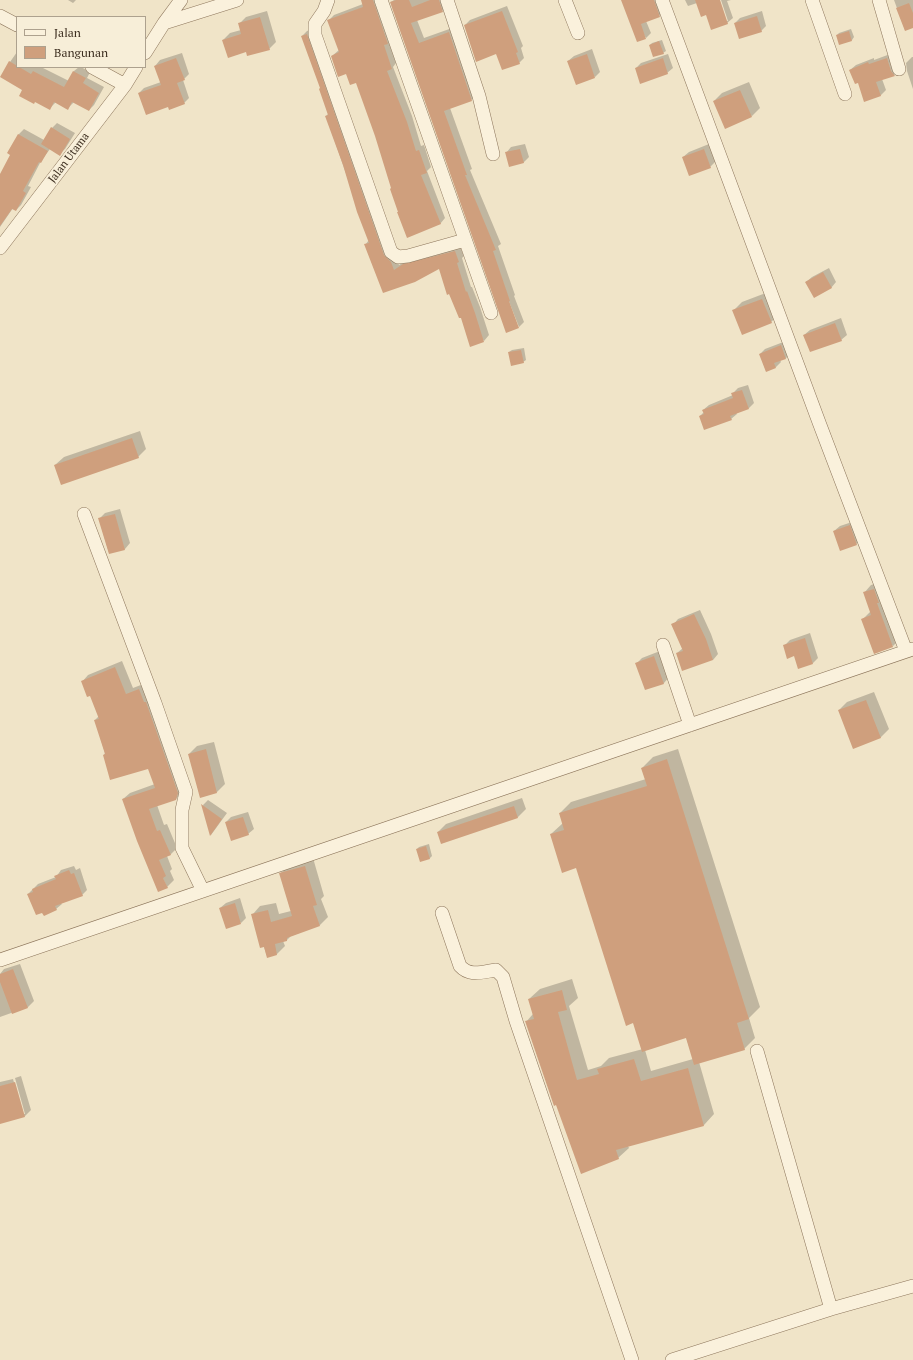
<!DOCTYPE html>
<style>
body{margin:0}
#map{position:relative;width:913px;height:1360px;overflow:hidden;background:#f0e4c8;font-family:"PT Serif",serif}
canvas{display:block}
.legend{position:absolute;left:16px;top:16px;width:130px;height:52px;box-sizing:border-box;background:#f7eed8;border:1px solid #ada18e;margin:0;padding:5px 7px;list-style:none;font-size:12px;color:#3d2e20}
.legend li{display:flex;align-items:center;gap:8px;height:20px}
.legend b{width:20px;border:1px solid #ada18e}
</style>
<div id="map">
<canvas width="913" height="1360"></canvas>
<ul class="legend">
<li><b style="height:5px;background:#faf1dc"></b>Jalan</li>
<li><b style="height:11px;background:#cf9f7d"></b>Bangunan</li>
</ul>
</div>
<script>
const c = document.querySelector('canvas').getContext('2d');
c.lineJoin = 'round';
function fill(path, color) {
  c.fillStyle = color;
  c.fill(path, 'evenodd');
}
function trace(path, color, width, dash) {
  c.strokeStyle = color;
  c.lineWidth = width;
  c.lineCap = dash ? 'butt' : 'round';
  c.setLineDash(dash || []);
  c.stroke(path);
}
function write(font, color, halo, rows, align = 'center') {
  c.font = font + ' "PT Serif",serif';
  c.lineWidth = 3.5;
  c.setLineDash([]);
  c.textBaseline = 'middle';
  c.strokeStyle = halo;
  c.fillStyle = color;
  for (const [text, x, y, turn = 0] of rows) {
    c.save();
    c.translate(x, y);
    c.rotate((+turn || 0) * Math.PI / 180);
    c.textAlign = isNaN(turn) ? turn : align;
    if (halo) c.strokeText(text, 0, 0);
    c.fillText(text, 0, 0);
    c.restore();
  }
}
fill(new Path2D(`
 M 68,0 L 76,0 L 73,3 Z
 M 362,0 L 380,0 L 396,63 L 393,67 L 412,116 L 421,146 L 424,145 L 431,167 L 427,171 L 445,218 L 440,224 L 392,188 L 376,136 L 357,82 L 332,56 L 339,50 L 328,21 L 334,15 L 363,4 Z
 M 394,0 L 446,0 L 448,6 L 442,11 L 417,20 L 424,38 L 455,27 L 477,95 L 471,100 L 450,108 L 472,169 L 470,170 L 501,244 L 498,246 L 515,295 L 514,296 L 524,322 L 519,327 L 391,2 Z
 M 622,0 L 660,0 L 664,11 L 659,16 L 646,21 L 651,33 L 646,38 Z
 M 685,0 L 719,0 L 726,21 L 728,21 L 721,0 L 731,0 L 727,1 L 733,18 L 727,23 L 707,14 L 697,3 L 688,6 Z
 M 894,0 L 913,0 L 913,27 L 905,30 Z
 M 507,6 L 523,46 L 521,48 L 524,58 L 519,63 L 496,53 L 465,25 L 470,20 Z
 M 267,11 L 276,42 L 269,49 L 247,51 L 223,40 L 230,33 L 241,30 L 239,24 L 246,17 Z
 M 762,11 L 766,26 L 761,31 L 735,23 L 740,18 Z
 M 312,29 L 399,265 L 410,259 L 460,246 L 464,256 L 462,258 L 471,287 L 472,287 L 480,307 L 489,335 L 484,341 L 461,317 L 440,268 L 383,291 L 365,245 L 369,240 L 326,116 L 329,113 L 321,88 L 302,36 L 307,31 Z
 M 851,29 L 854,37 L 852,40 L 840,44 L 837,35 L 839,33 Z
 M 662,40 L 666,51 L 663,53 L 650,45 L 652,43 Z
 M 592,49 L 600,72 L 595,77 L 568,61 L 574,56 Z
 M 17,52 L 17,67 L 41,67 L 69,81 L 74,71 L 79,67 L 81,67 L 90,72 L 87,78 L 104,87 L 94,105 L 89,110 L 74,102 L 67,109 L 56,102 L 49,109 L 24,89 L 10,62 Z
 M 182,53 L 189,74 L 183,80 L 189,98 L 184,103 L 168,105 L 139,93 L 144,88 L 161,82 L 155,66 L 160,60 Z
 M 893,53 L 899,70 L 894,75 L 882,79 L 886,90 L 880,96 L 859,81 L 850,70 L 856,65 L 874,58 L 874,60 Z
 M 668,54 L 673,68 L 667,73 L 636,68 L 641,63 Z
 M 912,57 L 913,57 L 913,89 L 907,71 L 906,63 Z
 M 749,82 L 760,108 L 752,116 L 714,101 L 722,93 Z
 M 57,123 L 75,133 L 65,149 L 59,154 L 50,149 L 41,161 L 28,186 L 31,187 L 21,205 L 16,210 L 13,208 L 0,227 L 0,175 L 12,154 L 8,152 L 19,134 L 24,129 L 44,140 L 52,128 Z
 M 525,144 L 529,157 L 523,163 L 506,153 L 511,147 Z
 M 709,144 L 716,161 L 710,167 L 683,157 L 689,152 Z
 M 829,268 L 836,282 L 831,288 L 806,282 L 812,277 Z
 M 771,291 L 780,314 L 771,322 L 734,310 L 742,302 Z
 M 841,318 L 847,335 L 841,340 L 804,335 L 810,330 Z
 M 786,341 L 791,353 L 786,358 L 780,360 L 781,362 L 776,367 L 766,371 L 760,354 L 765,349 Z
 M 524,348 L 526,360 L 523,362 L 509,352 L 512,350 Z
 M 748,385 L 754,403 L 749,408 L 736,412 L 737,414 L 731,419 L 700,416 L 704,412 L 703,410 L 709,405 L 733,395 L 732,394 L 738,388 Z
 M 140,431 L 146,449 L 138,457 L 55,465 L 64,457 Z
 M 120,509 L 130,543 L 125,549 L 109,553 L 99,519 L 105,513 Z
 M 855,521 L 862,539 L 856,544 L 834,531 L 840,526 Z
 M 881,582 L 900,639 L 893,646 L 863,619 L 871,611 L 864,593 L 871,585 Z
 M 700,610 L 711,634 L 718,654 L 713,660 L 677,653 L 683,648 L 673,625 L 678,619 Z
 M 810,633 L 818,658 L 813,663 L 799,667 L 795,655 L 784,646 L 790,640 Z
 M 660,651 L 669,677 L 664,683 L 646,689 L 637,663 L 642,658 Z
 M 122,661 L 133,688 L 146,683 L 182,792 L 176,799 L 157,805 L 164,825 L 167,824 L 177,848 L 170,855 L 167,856 L 172,869 L 170,871 L 174,880 L 167,887 L 123,799 L 130,793 L 155,784 L 149,768 L 104,755 L 105,753 L 95,720 L 99,716 L 91,694 L 82,682 L 88,675 Z
 M 874,692 L 889,729 L 880,738 L 839,710 L 847,702 Z
 M 214,742 L 225,784 L 217,792 L 200,796 L 189,754 L 197,746 Z
 M 678,749 L 760,1007 L 749,1018 L 755,1038 L 744,1049 L 699,1062 L 714,1114 L 704,1125 L 628,1146 L 629,1148 L 618,1158 L 526,1022 L 533,1014 L 529,999 L 540,989 L 572,979 L 578,998 L 569,1006 L 588,1070 L 601,1066 L 609,1058 L 643,1049 L 577,867 L 551,834 L 563,823 L 560,813 L 571,802 L 646,779 L 642,768 L 653,757 ZM 686,1037 L 693,1059 L 651,1071 L 645,1050 Z
 M 522,798 L 526,809 L 518,817 L 442,843 L 438,832 L 446,824 Z
 M 208,800 L 227,813 L 211,835 L 203,805 Z
 M 248,812 L 254,829 L 248,834 L 226,822 L 231,817 Z
 M 429,844 L 432,856 L 430,858 L 421,861 L 417,849 L 419,847 Z
 M 313,858 L 324,896 L 321,899 L 328,917 L 320,925 L 291,936 L 287,940 L 283,941 L 285,946 L 277,954 L 267,956 L 253,914 L 260,906 L 276,903 L 279,914 L 291,911 L 280,874 L 288,866 Z
 M 74,866 L 76,870 L 80,868 L 87,890 L 82,895 L 61,903 L 62,904 L 56,909 L 28,894 L 38,884 L 56,877 L 61,870 Z
 M 240,898 L 246,918 L 241,923 L 220,908 L 226,903 Z
 M 20,964 L 34,1001 L 28,1007 L 0,1017 L 0,974 L 4,969 Z
 M 21,1076 L 31,1110 L 25,1116 L 0,1123 L 0,1082 L 13,1079 L 23,1114 L 25,1114 L 15,1078 Z`), '#0003');
fill(new Path2D(`
 M 361,0 L 373,0 L 388,44 L 384,45 L 392,69 L 387,71 L 407,122 L 416,151 L 419,150 L 427,173 L 421,175 L 441,224 L 407,238 L 397,212 L 398,212 L 390,189 L 391,188 L 375,136 L 356,83 L 350,85 L 346,74 L 338,77 L 331,56 L 339,52 L 327,20 L 363,7 Z
 M 396,0 L 409,0 L 412,7 L 430,0 L 439,0 L 443,12 L 411,23 L 419,43 L 449,32 L 472,101 L 444,111 L 467,175 L 465,175 L 496,250 L 493,251 L 510,301 L 509,301 L 519,328 L 506,333 L 390,2 Z
 M 621,0 L 654,0 L 660,17 L 641,24 L 646,39 L 637,42 Z
 M 695,0 L 720,0 L 728,24 L 711,30 L 706,15 L 701,17 Z
 M 909,3 L 913,13 L 913,28 L 905,31 L 896,8 Z
 M 502,11 L 518,52 L 516,53 L 520,64 L 502,70 L 496,54 L 476,62 L 464,25 Z
 M 757,16 L 762,32 L 739,39 L 734,23 Z
 M 260,17 L 270,50 L 247,56 L 246,52 L 228,58 L 222,40 L 241,34 L 238,23 Z
 M 849,31 L 852,41 L 839,45 L 836,35 Z
 M 307,34 L 384,255 L 391,262 L 394,270 L 403,264 L 455,251 L 459,262 L 457,263 L 466,292 L 467,291 L 475,313 L 484,342 L 470,347 L 461,318 L 459,318 L 449,294 L 447,295 L 439,269 L 415,282 L 383,293 L 364,244 L 369,243 L 357,212 L 343,165 L 325,116 L 328,115 L 319,89 L 320,88 L 301,36 Z
 M 659,41 L 664,54 L 653,57 L 649,45 Z
 M 587,54 L 595,78 L 576,85 L 567,61 Z
 M 176,58 L 185,80 L 177,83 L 185,104 L 169,110 L 168,107 L 146,115 L 138,93 L 161,85 L 154,66 Z
 M 663,58 L 668,74 L 640,84 L 635,68 Z
 M 887,58 L 891,71 L 895,76 L 876,82 L 881,96 L 864,102 L 858,83 L 855,84 L 849,70 L 868,62 L 869,64 Z
 M 9,61 L 31,74 L 33,71 L 64,87 L 73,71 L 86,78 L 83,83 L 99,93 L 89,111 L 72,102 L 68,110 L 54,102 L 50,110 L 35,102 L 34,104 L 19,96 L 22,90 L 0,77 Z
 M 740,90 L 752,117 L 725,129 L 713,101 Z
 M 51,127 L 70,139 L 60,156 L 41,144 Z
 M 18,134 L 48,151 L 41,163 L 39,162 L 23,191 L 26,193 L 16,211 L 12,209 L 0,226 L 0,174 L 10,155 L 7,153 Z
 M 520,149 L 524,163 L 509,167 L 505,152 Z
 M 704,149 L 711,168 L 689,176 L 682,157 Z
 M 823,272 L 832,288 L 814,298 L 805,282 Z
 M 762,299 L 772,323 L 742,335 L 732,310 Z
 M 835,323 L 842,341 L 810,352 L 803,335 Z
 M 781,345 L 786,359 L 774,363 L 776,368 L 766,372 L 759,354 Z
 M 521,350 L 524,363 L 511,366 L 508,352 Z
 M 742,390 L 749,409 L 730,416 L 732,420 L 704,430 L 699,416 L 704,414 L 702,410 L 733,398 L 731,393 Z
 M 132,438 L 139,458 L 61,485 L 54,465 Z
 M 115,514 L 125,550 L 109,554 L 98,518 Z
 M 850,525 L 857,545 L 840,551 L 833,531 Z
 M 874,589 L 879,603 L 877,603 L 893,647 L 874,654 L 861,619 L 871,615 L 863,592 Z
 M 694,614 L 706,639 L 713,660 L 682,671 L 676,653 L 683,651 L 671,624 Z
 M 805,638 L 813,664 L 798,669 L 794,656 L 787,659 L 783,645 Z
 M 654,656 L 664,684 L 645,690 L 635,663 Z
 M 115,667 L 126,694 L 139,689 L 144,702 L 146,702 L 178,793 L 176,800 L 149,809 L 157,831 L 160,830 L 171,855 L 159,860 L 166,876 L 163,878 L 168,888 L 158,892 L 137,841 L 122,799 L 155,788 L 148,769 L 110,780 L 103,755 L 105,754 L 94,720 L 99,719 L 90,696 L 87,697 L 81,681 Z
 M 866,700 L 881,738 L 853,749 L 838,710 Z
 M 206,749 L 217,793 L 200,798 L 188,754 Z
 M 667,759 L 749,1019 L 737,1023 L 745,1050 L 694,1065 L 686,1038 L 642,1052 L 633,1023 L 626,1026 L 576,868 L 562,873 L 550,834 L 564,830 L 559,813 L 647,786 L 641,768 Z
 M 201,804 L 222,819 L 210,836 Z
 M 514,806 L 518,818 L 441,844 L 437,832 Z
 M 243,817 L 249,835 L 231,841 L 225,822 Z
 M 426,846 L 430,859 L 420,862 L 416,849 Z
 M 305,866 L 317,905 L 313,906 L 320,926 L 287,938 L 287,941 L 275,944 L 277,955 L 267,958 L 264,947 L 260,948 L 251,914 L 268,910 L 271,922 L 292,916 L 279,873 Z
 M 69,870 L 71,874 L 74,873 L 83,896 L 55,906 L 57,910 L 44,916 L 42,913 L 36,915 L 27,894 L 33,892 L 32,889 L 56,879 L 54,876 Z
 M 235,903 L 241,924 L 226,929 L 219,908 Z
 M 13,969 L 28,1008 L 12,1014 L 0,982 L 0,974 Z
 M 562,990 L 567,1010 L 558,1012 L 577,1080 L 599,1074 L 597,1069 L 634,1059 L 641,1081 L 688,1068 L 704,1126 L 616,1150 L 619,1159 L 581,1174 L 556,1105 L 554,1106 L 525,1021 L 534,1019 L 528,999 Z
 M 15,1082 L 25,1117 L 0,1124 L 0,1086 Z`), '#cf9f7d');
const minor = new Path2D(`
 M 328,0 L 324,11 L 315,24 L 315,35 L 391,252 L 398,257 L 408,256 L 465,240
 M 381,0 L 491,313
 M 447,0 L 479,96 L 493,154
 M 565,0 L 578,33
 M 662,0 L 820,425 L 906,651
 M 812,0 L 845,94
 M 879,0 L 899,69
 M 0,16 L 17,25
 M 164,23 L 237,0
 M 145,53 L 164,23 L 181,0
 M 92,67 L 125,85
 M 0,248 L 125,85 L 136,67
 M 84,514 L 155,703 L 186,792 L 182,810 L 182,848 L 203,891
 M 663,645 L 690,725
 M 442,913 L 460,966 C 470,977 482,972 496,970 L 503,977 L 516,1021 L 632,1360
 M 0,960 L 913,649
 M 757,1051 L 831,1309
 M 672,1360 L 831,1309 L 913,1286`);
trace(minor, '#8d765c', 14);
trace(minor, '#faf1dc', 13);
write('11px', '#3d2e20', '#f7eed8', [
 ["Jalan Utama",69,158,-53]
]);
</script>
